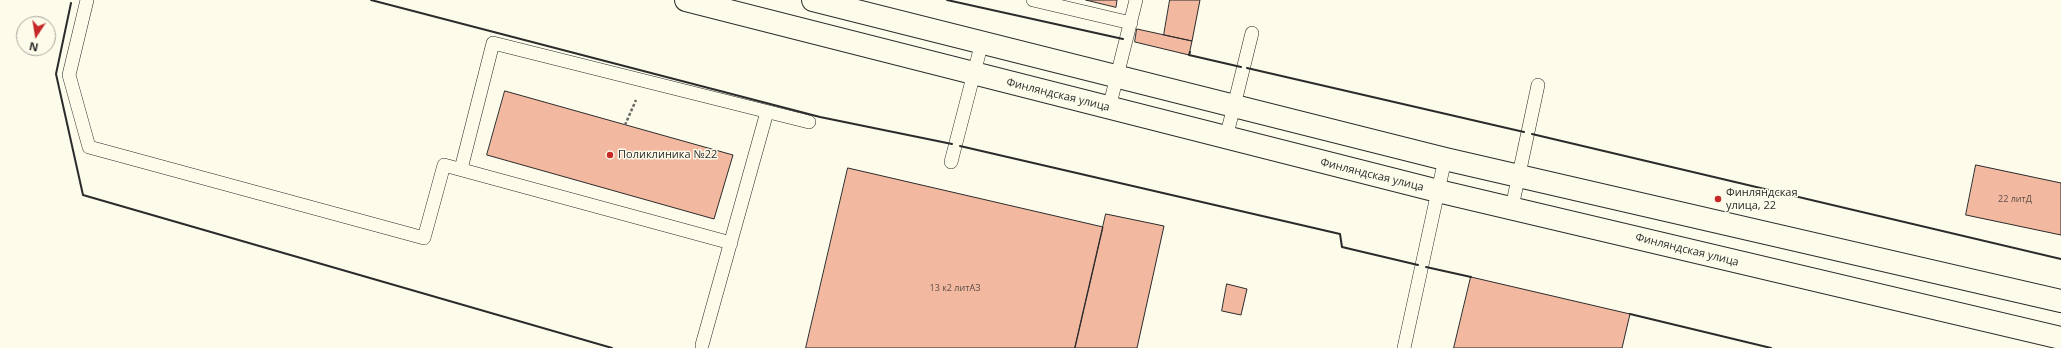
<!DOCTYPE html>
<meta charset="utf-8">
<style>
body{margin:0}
#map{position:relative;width:2061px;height:348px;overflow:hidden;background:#fdfbea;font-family:"Open Sans",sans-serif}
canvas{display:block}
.north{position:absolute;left:16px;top:16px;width:40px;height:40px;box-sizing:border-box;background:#fdfbea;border:1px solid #a9a89e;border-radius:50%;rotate:192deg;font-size:11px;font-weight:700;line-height:16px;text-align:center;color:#2b2b2b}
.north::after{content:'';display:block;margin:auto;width:14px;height:18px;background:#c62828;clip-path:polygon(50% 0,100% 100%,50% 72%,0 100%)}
</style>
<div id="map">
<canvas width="2061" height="348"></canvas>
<div class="north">N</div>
</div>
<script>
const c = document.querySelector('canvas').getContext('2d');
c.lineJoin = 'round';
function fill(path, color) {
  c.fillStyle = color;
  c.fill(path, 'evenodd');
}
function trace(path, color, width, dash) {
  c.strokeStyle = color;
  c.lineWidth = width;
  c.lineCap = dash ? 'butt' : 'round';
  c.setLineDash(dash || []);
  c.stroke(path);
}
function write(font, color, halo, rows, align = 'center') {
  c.font = font + ' "Open Sans",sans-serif';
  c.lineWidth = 3;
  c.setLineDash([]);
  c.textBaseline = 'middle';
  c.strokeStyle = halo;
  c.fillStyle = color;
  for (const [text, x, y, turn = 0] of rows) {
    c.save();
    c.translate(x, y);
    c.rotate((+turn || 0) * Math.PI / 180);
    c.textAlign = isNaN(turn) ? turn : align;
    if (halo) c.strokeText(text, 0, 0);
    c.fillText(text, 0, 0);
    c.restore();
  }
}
const building = new Path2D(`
 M 1086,0 L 1117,0 L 1116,7 Z
 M 1170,0 L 1200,0 L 1192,41 L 1164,35 Z
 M 1137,29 L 1192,41 L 1189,55 L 1135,42 Z
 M 505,91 L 733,155 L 714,219 L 487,155 Z
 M 1976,165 L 2061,183 L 2061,235 L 1966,215 Z
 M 848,168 L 1103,227 L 1075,348 L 806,348 Z
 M 1106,214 L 1164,226 L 1137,348 L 1075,348 Z
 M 1471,277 L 1630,314 L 1622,348 L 1454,348 Z
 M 1227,284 L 1247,289 L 1241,315 L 1222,311 Z`);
fill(building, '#f2b8a0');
trace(building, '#2b2b2b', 1);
const lane = new Path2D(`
 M 87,0 L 69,75 L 89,147 L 424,238 L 444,165 L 731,243
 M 1033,0 L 1131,23
 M 1109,108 L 1136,0
 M 1226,138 L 1252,33
 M 951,162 L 982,42
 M 461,169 L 493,43 L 809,122
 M 1512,207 L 1538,85
 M 702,345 L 767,112
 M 1404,348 L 1445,159`);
const secondary = new Path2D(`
 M 686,0 L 1438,191 L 2061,338
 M 813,0 L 1445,159 L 2061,301`);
trace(lane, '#2b2b2b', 14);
trace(secondary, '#2b2b2b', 24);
trace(new Path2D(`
 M 625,125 L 636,100`), '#6a6964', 2.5, [3, 2]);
trace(lane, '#fdfbea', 13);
trace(secondary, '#fdfbea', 22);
trace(new Path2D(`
 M 371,0 L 820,117 L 952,144
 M 947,0 L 1123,39
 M 71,3 L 56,74 L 83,195 L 612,348
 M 1190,52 L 1189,55 L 1241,67
 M 1247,68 L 1524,132
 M 1532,134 L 2061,259
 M 960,146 L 1340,234 L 1342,247 L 1418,265
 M 1426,267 L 1471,277
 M 1630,314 L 1771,348`), '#2b2b2b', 2);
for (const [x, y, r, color] of [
 [610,155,4,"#c62828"],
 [1718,199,4,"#c62828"]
]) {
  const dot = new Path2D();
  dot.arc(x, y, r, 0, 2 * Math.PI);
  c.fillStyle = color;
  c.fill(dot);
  trace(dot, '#fdfbea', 1.5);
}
write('9px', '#5d4e48', null, [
 ["22 литД",2015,199],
 ["13 к2 литАЗ",955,288]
]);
write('11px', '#2b2b2b', '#fdfbea', [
 ["Финляндская улица",1058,95,14],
 ["Финляндская улица",1372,175,14],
 ["Финляндская улица",1687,250,14]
]);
write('11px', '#2b2b2b', '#fdfbea', [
 ["Поликлиника №22",618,155],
 ["Финляндская",1726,193],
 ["улица, 22",1726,206]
], 'left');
</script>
